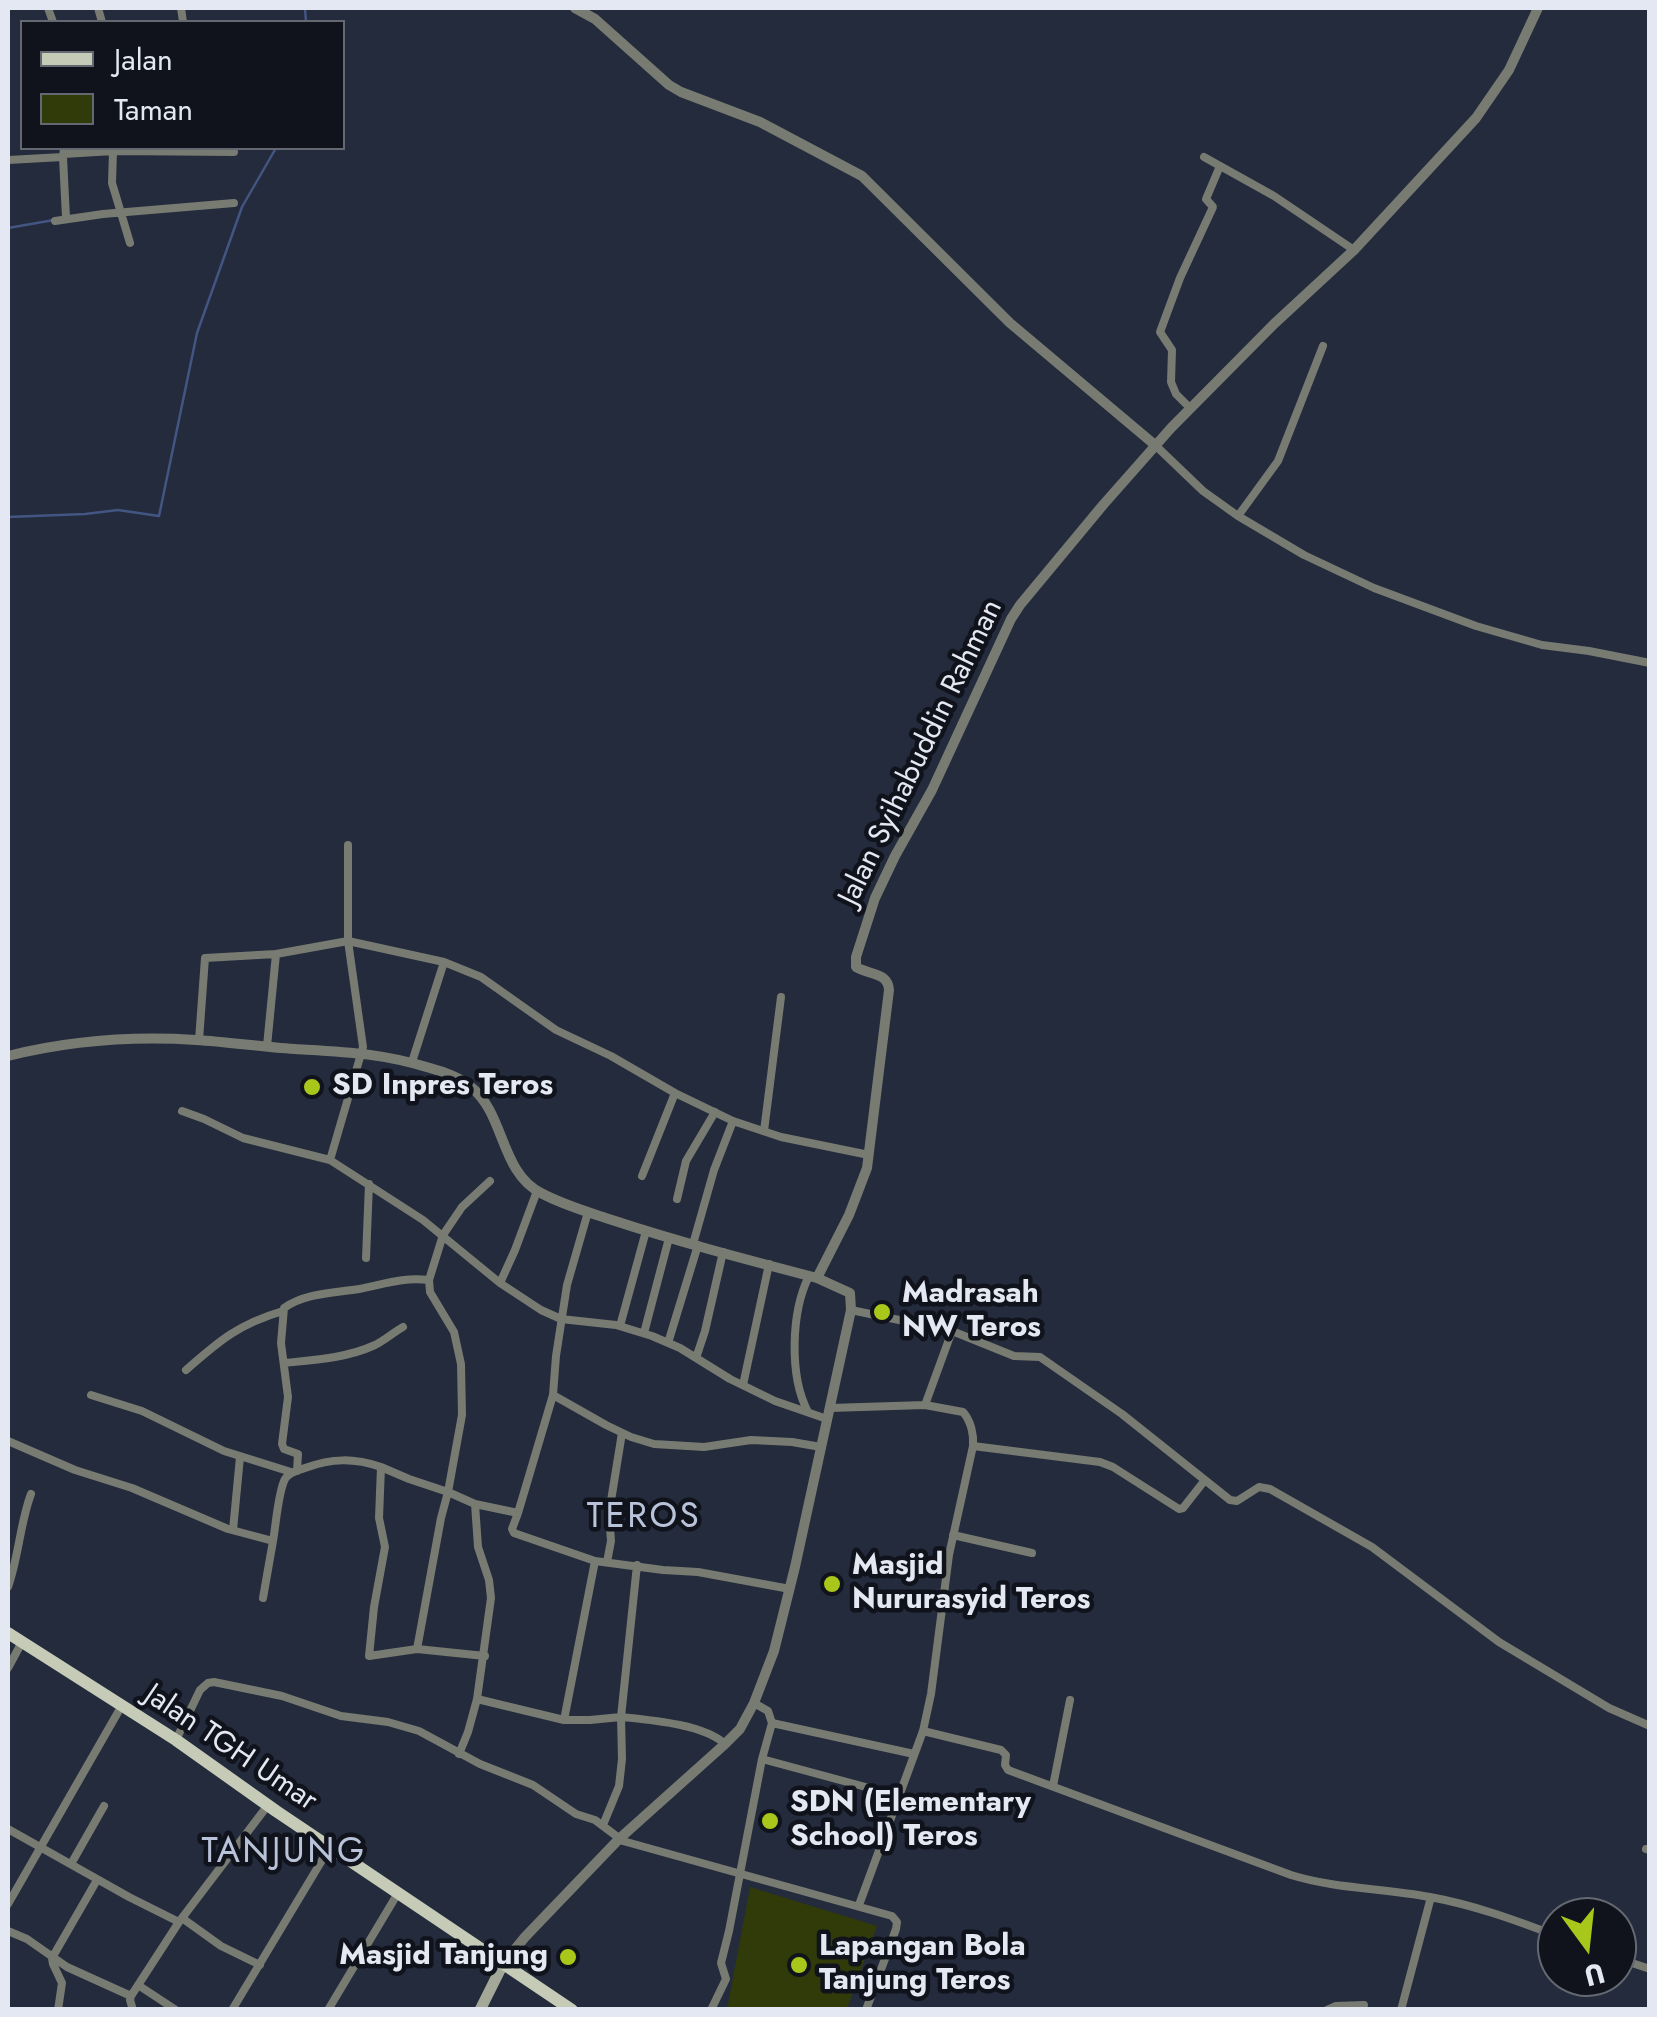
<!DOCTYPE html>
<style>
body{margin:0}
#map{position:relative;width:1657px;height:2017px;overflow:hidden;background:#232b3c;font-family:Jost,sans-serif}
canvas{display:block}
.frame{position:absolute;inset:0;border:10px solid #e3e8f3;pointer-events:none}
.legend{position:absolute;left:20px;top:20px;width:325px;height:130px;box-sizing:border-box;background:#10131b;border:2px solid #646871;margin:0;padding:12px 18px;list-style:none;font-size:30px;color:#e3e8f3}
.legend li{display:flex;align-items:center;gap:20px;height:50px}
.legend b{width:50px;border:2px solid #646871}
.north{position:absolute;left:1537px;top:1897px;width:100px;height:100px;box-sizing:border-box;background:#10131b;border:2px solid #646871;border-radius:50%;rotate:165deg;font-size:28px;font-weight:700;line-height:40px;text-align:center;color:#e3e8f3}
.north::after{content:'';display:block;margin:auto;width:35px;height:45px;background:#a9c71a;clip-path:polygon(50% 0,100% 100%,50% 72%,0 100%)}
</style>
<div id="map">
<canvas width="1657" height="2017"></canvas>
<div class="frame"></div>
<ul class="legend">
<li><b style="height:12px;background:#c5cbb7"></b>Jalan</li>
<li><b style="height:28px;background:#313a09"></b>Taman</li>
</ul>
<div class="north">U</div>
</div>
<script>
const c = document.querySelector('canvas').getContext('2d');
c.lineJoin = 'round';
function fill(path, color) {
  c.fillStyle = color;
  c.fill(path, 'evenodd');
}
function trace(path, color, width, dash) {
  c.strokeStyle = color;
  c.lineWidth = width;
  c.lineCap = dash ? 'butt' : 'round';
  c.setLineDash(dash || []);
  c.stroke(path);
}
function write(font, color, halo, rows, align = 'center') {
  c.font = font + ' Jost,sans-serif';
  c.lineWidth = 9;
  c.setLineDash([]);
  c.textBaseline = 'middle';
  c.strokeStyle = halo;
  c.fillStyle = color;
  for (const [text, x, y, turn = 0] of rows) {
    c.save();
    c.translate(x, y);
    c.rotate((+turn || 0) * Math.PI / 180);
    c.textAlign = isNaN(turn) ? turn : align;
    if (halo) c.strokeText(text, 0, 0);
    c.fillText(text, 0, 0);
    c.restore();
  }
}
fill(new Path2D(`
 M 750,1887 L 877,1926 L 847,2009 L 725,2009 L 728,2004 Z`), '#313a09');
trace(new Path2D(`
 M 305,8 L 306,22
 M 8,228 L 54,220
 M 8,517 L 85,514 L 118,510 L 159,516 L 197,333 L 242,207 L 276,148`), '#435582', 2.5);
trace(new Path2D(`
 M 48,8 L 53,22
 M 98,8 L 102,22
 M 181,8 L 183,22
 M 64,154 L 113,151 L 113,148
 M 63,157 L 66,218
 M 1204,157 L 1274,196 L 1354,250
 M 8,160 L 63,157 L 64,148
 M 55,221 L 103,214 L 234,203
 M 130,243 L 112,183 L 113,151 L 234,152
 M 1190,408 L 1176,394 L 1171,382 L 1172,350 L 1160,332 L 1180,278 L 1213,207 L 1206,199 L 1220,166
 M 1155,445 L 1203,491 L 1238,516 L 1304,555 L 1374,588 L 1476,626 L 1542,645 L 1589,651 L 1650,663
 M 1238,516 L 1278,461 L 1323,346
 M 348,845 L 348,941 L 363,1047 L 330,1160 L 423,1220 L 500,1283 L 541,1310 L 561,1319 L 616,1325 L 652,1336 L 680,1348 L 730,1379 L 775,1401 L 827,1419
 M 276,954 L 348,941 L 444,962 L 481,977 L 556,1030 L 611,1056 L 675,1093 L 733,1121 L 781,1137 L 869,1155
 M 199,1040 L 205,958 L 276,954 L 267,1046
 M 412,1062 L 444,962
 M 182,1111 L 204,1119 L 243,1138 L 330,1160
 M 764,1131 L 781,997
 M 642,1176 L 675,1093
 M 490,1181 L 462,1207 L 443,1235 L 429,1280 L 430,1292 L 454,1332 L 461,1364 L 462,1415 L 448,1492 L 475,1504 L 518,1513 L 512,1529 L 514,1533 L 595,1561 L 663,1570 L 698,1572 L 790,1589
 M 677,1199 L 686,1161 L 715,1112
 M 693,1244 L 714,1170 L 733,1121
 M 366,1258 L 369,1184
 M 500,1283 L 515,1250 L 537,1191
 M 851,1310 L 952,1331 L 1014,1356 L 1040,1357 L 1122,1414 L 1230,1500 L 1237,1501 L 1259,1487 L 1270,1489 L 1372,1547 L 1499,1642 L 1609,1708 L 1650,1726
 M 620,1326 L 646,1231
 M 644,1333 L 669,1238
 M 668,1343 L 698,1245
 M 696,1358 L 705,1331 L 723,1252
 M 284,1363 C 314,1360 347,1358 375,1345 C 385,1340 394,1332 403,1327
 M 186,1370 C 220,1340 239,1324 283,1311
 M 743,1385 L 769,1264
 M 91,1395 L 142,1411 L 224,1451 L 291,1472
 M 553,1395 L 606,1425 L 631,1437 L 654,1444 L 704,1447 L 751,1440 L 792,1442 L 821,1447
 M 830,1408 L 925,1405
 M 808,1412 C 789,1376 791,1312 809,1276
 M 8,1441 L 75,1470 L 132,1488 L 228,1529 L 273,1541 C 276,1525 278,1492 285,1479 C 289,1472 297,1471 305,1468 C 332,1458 354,1458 381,1467 L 379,1518 L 385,1547 L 374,1607 L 369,1656 L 417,1649 L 485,1656
 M 973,1446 L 1100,1462 L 1113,1467 L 1179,1509 L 1183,1508 L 1205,1480
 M 381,1467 L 409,1479 L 448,1492 L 441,1518 L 417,1649
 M 297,1471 L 298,1454 L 284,1449 L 282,1444 L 288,1397 L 281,1343 L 284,1308 C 305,1293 334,1293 359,1289 C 385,1284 402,1277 429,1280
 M 518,1513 L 553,1395 L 556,1356 L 567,1285 L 588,1212
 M 233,1530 L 240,1457
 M 953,1535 L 1032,1553
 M 607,1562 L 611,1541 L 609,1513 L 622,1433
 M 637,1565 L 621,1717 C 650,1720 703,1724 725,1744
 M 8,1587 C 19,1556 20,1523 31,1494
 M 263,1598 L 273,1541
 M 8,1668 L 22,1642
 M 477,1699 L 564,1720 L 590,1720 L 621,1717 L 622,1759 L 619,1786 L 603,1825
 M 564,1720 L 595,1561
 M 772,1723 L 914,1754
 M 923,1731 L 1001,1750 L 1006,1755 L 1005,1765 L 1008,1770 L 1291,1875 C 1336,1889 1384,1888 1430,1897 C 1474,1905 1515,1920 1557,1936
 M 176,1740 L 200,1690 L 208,1683 L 214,1682 L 282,1696 L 341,1716 L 388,1722 L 419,1731 L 480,1764 L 533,1785 L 576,1814 L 595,1820 L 623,1841 L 892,1916 L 897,1922 L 896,1929 L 866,2010
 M 459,1754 L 468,1732 L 477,1699 L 491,1598 L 489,1580 L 478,1547 L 475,1504
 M 762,1759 L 899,1796
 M 1053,1786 L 1070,1700
 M 8,1829 L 129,1897 L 179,1922
 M 1646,1849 L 1650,1850
 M 71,1864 L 104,1806
 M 8,1904 L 121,1707
 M 859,1905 L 923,1731 L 931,1694 L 949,1555 L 973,1446 C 974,1435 971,1421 963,1412 L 925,1405 L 952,1331
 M 182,1918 L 221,1946 L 260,1965
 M 8,1931 L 27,1939 L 67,1967 L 131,1996
 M 1617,1958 L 1650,1969
 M 138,1985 L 176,2010
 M 58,2010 L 62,1983 L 53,1964 L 52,1958 L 97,1880
 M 133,2010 L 130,2000 L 131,1996 L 179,1922 L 268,1805
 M 232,2010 L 330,1847
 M 328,2010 L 398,1893
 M 711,2010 L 726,1979 L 721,1963 L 729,1931 L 762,1759 L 772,1723 L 768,1711 L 754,1703
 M 1327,2010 L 1336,2006 L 1364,2005
 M 1401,2010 L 1431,1897`), '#787b71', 8);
trace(new Path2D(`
 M 575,8 L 595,19 L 669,85 L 681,92 L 760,122 L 862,176 L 1010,323 L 1155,445
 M 8,1056 C 68,1041 134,1036 196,1040 C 229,1042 262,1047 295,1049 C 345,1052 381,1053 430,1068 C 444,1072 460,1077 471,1087 C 505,1114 500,1172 541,1193 C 563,1205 588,1212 612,1220 C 679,1242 748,1260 817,1278
 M 503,1964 L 525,1937 L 619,1839 L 725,1744 L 740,1729 L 754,1703 L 774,1651 L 795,1567 L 851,1310 L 850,1293 L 817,1278 L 849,1215 L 867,1168 L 889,990 C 888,972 869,975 856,967 L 856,957 L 875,898 L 895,856 L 932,790 L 1011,619 L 1020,605 L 1103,505 L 1171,428 L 1274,324 L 1354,250 L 1476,118 L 1509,70 L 1538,8`), '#787b71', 10);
trace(new Path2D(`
 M 480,2010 L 503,1964`), '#a3a898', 11);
trace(new Path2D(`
 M 8,1633 L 176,1740 L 276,1811 L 572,2010`), '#c5cbb7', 12);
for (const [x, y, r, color] of [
 [312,1087,10,"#a9c71a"],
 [882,1312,10,"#a9c71a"],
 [832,1584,10,"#a9c71a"],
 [770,1821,10,"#a9c71a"],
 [568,1957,10,"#a9c71a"],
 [799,1965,10,"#a9c71a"]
]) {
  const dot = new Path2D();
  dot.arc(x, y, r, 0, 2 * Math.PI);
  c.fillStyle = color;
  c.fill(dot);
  trace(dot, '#10131b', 4);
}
write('30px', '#e3e8f3', '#10131b', [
 ["Jalan Syihabuddin Rahman",922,753,-64],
 ["Jalan TGH Umar",230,1749,34]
]);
write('bold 30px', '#e3e8f3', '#10131b', [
 ["SD Inpres Teros",332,1087],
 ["Madrasah",902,1295],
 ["NW Teros",902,1329],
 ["Masjid",852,1567],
 ["Nururasyid Teros",852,1601],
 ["SDN (Elementary",790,1804],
 ["School) Teros",790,1838],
 ["Lapangan Bola",819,1948],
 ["Tanjung Teros",819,1982],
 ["Masjid Tanjung",548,1957,"right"]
], 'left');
c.letterSpacing = '2.5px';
write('35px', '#b8c2d8', '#10131b', [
 ["TEROS",644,1519],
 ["TANJUNG",284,1854]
]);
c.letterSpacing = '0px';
</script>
